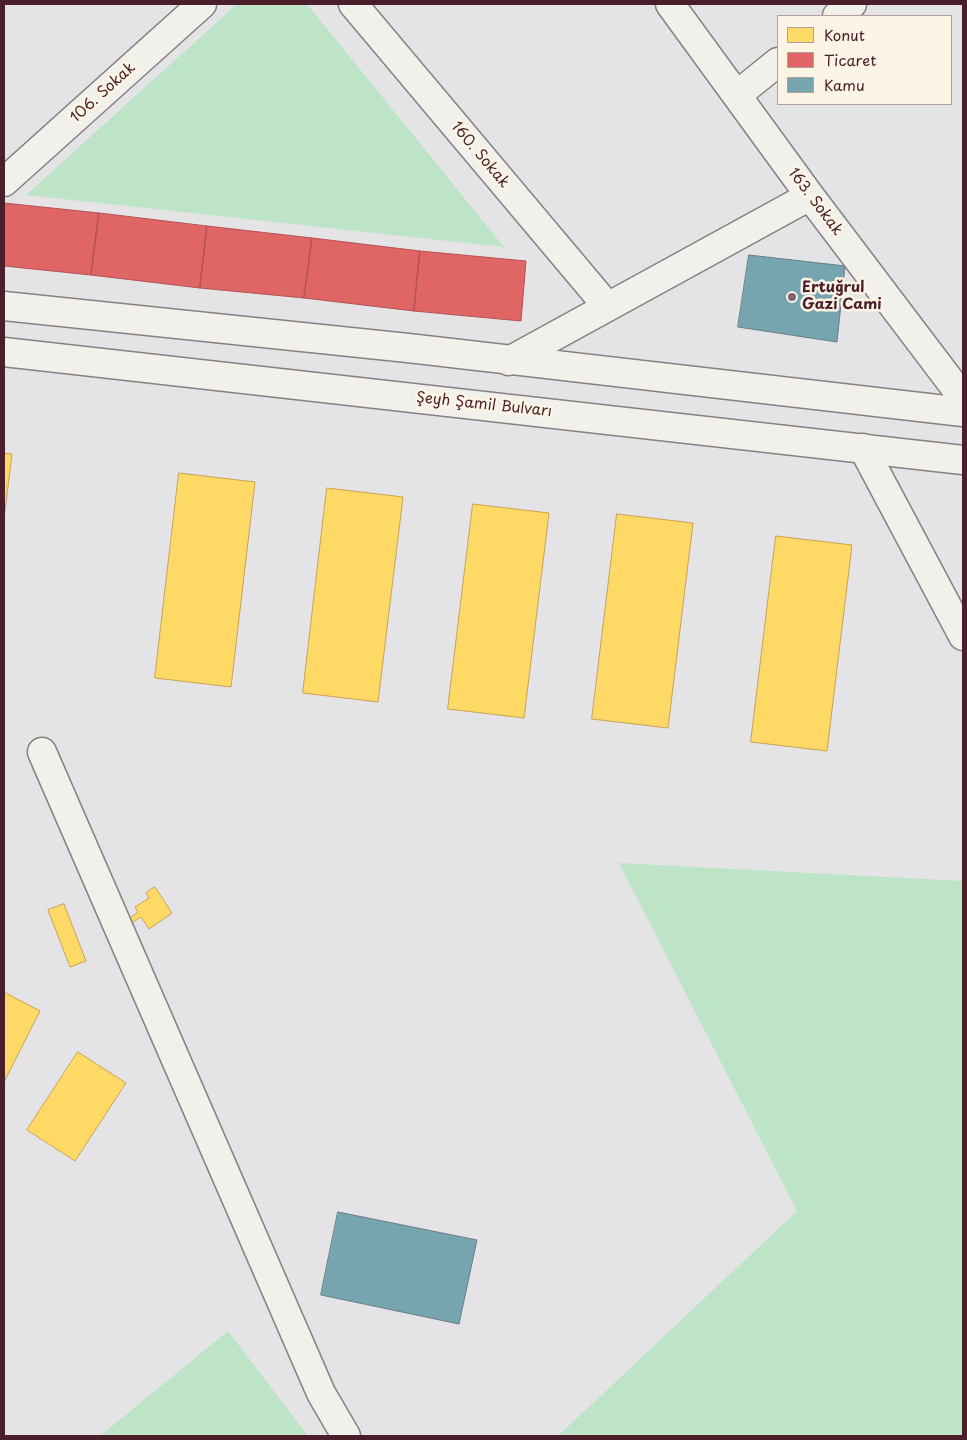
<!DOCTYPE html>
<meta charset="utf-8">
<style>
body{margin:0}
#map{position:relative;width:967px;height:1440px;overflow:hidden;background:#e4e3e5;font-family:"Playpen Sans",sans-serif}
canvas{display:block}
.frame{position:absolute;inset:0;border:5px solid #4a1f2b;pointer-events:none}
.legend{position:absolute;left:777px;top:15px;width:175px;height:90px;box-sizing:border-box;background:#fcf5e5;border:1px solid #b59f9b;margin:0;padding:6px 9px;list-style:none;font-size:15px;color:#4a1f2b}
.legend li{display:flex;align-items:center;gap:10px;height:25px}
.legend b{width:25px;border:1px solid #b59f9b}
</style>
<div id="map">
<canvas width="967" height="1440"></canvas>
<div class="frame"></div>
<ul class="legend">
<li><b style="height:14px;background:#ffd966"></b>Konut</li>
<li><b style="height:14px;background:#e06666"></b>Ticaret</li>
<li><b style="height:14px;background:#76a5af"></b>Kamu</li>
</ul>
</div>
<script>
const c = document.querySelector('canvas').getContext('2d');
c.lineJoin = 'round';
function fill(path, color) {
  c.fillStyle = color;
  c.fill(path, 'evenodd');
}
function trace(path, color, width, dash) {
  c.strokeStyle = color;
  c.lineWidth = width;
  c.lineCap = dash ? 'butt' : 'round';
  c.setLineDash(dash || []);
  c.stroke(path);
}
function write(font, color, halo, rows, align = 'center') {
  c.font = font + ' "Playpen Sans",sans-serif';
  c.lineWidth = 5;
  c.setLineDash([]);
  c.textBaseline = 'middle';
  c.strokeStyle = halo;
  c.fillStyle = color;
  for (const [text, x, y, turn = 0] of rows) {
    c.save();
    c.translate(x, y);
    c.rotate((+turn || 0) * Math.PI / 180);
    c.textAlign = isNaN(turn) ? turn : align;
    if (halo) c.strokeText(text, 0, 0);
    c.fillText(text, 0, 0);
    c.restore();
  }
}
fill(new Path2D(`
 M 237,4 L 307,4 L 504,247 L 26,195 Z
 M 619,863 L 963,881 L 963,1436 L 558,1436 L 797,1211 Z
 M 228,1331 L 308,1436 L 100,1436 Z`), '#bee4c8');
const homes = new Path2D(`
 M 4,453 L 12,454 L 4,519 Z
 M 179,473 L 255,482 L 231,687 L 155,678 Z
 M 327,488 L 403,497 L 378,702 L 303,693 Z
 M 473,504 L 549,513 L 524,718 L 448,709 Z
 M 617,514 L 693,523 L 668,728 L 592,719 Z
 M 776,536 L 852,545 L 827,751 L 751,742 Z
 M 155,887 L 172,913 L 149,929 L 141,917 L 127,926 L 124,922 L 138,912 L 135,907 L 149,898 L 146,893 Z
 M 64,904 L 86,961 L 70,967 L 48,910 Z
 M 4,992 L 40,1011 L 4,1082 Z
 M 78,1052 L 126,1083 L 75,1161 L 27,1130 Z`);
fill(homes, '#ffd966');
trace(homes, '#c9a154', 1);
const shops = new Path2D(`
 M 4,203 L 99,213 L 91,275 L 4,266 Z
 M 99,213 L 207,226 L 200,288 L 91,275 Z
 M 207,226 L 312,238 L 304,298 L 200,288 Z
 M 312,238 L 420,251 L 414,311 L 304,298 Z
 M 420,251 L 526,261 L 521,321 L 414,311 Z`);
fill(shops, '#e06666');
trace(shops, '#b35154', 1);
const public = new Path2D(`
 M 749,255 L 845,266 L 837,342 L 738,327 Z
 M 338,1212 L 477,1240 L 459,1324 L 321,1295 Z`);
fill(public, '#76a5af');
trace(public, '#697d87', 1);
const minor = new Path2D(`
 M 353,4 L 607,306
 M 670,4 L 810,196 L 963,398
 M 837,16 L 852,4
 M 737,95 L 778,62
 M 4,182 L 202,4
 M 509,361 L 810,196
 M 863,448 L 963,636
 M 42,752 L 321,1393 L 346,1436`);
const major = new Path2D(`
 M 4,306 L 408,348 L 963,412
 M 4,352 L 963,460`);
trace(minor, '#887f82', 31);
trace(major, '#887f82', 31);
trace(minor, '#f2f0eb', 28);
trace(major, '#f2f0eb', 28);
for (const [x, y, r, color] of [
 [792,297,5,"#80646c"]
]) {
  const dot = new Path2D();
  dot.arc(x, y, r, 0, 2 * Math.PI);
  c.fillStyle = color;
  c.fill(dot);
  trace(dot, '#fcf5e5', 2);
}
write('15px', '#4a1f2b', '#fcf5e5', [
 ["106. Sokak",103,93,-42],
 ["160. Sokak",480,155,50],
 ["163. Sokak",815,202,53],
 ["Şeyh Şamil Bulvarı",484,405,6]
]);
write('bold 15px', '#4a1f2b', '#fcf5e5', [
 ["Ertuğrul",802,288],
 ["Gazi Cami",802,305]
], 'left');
</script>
